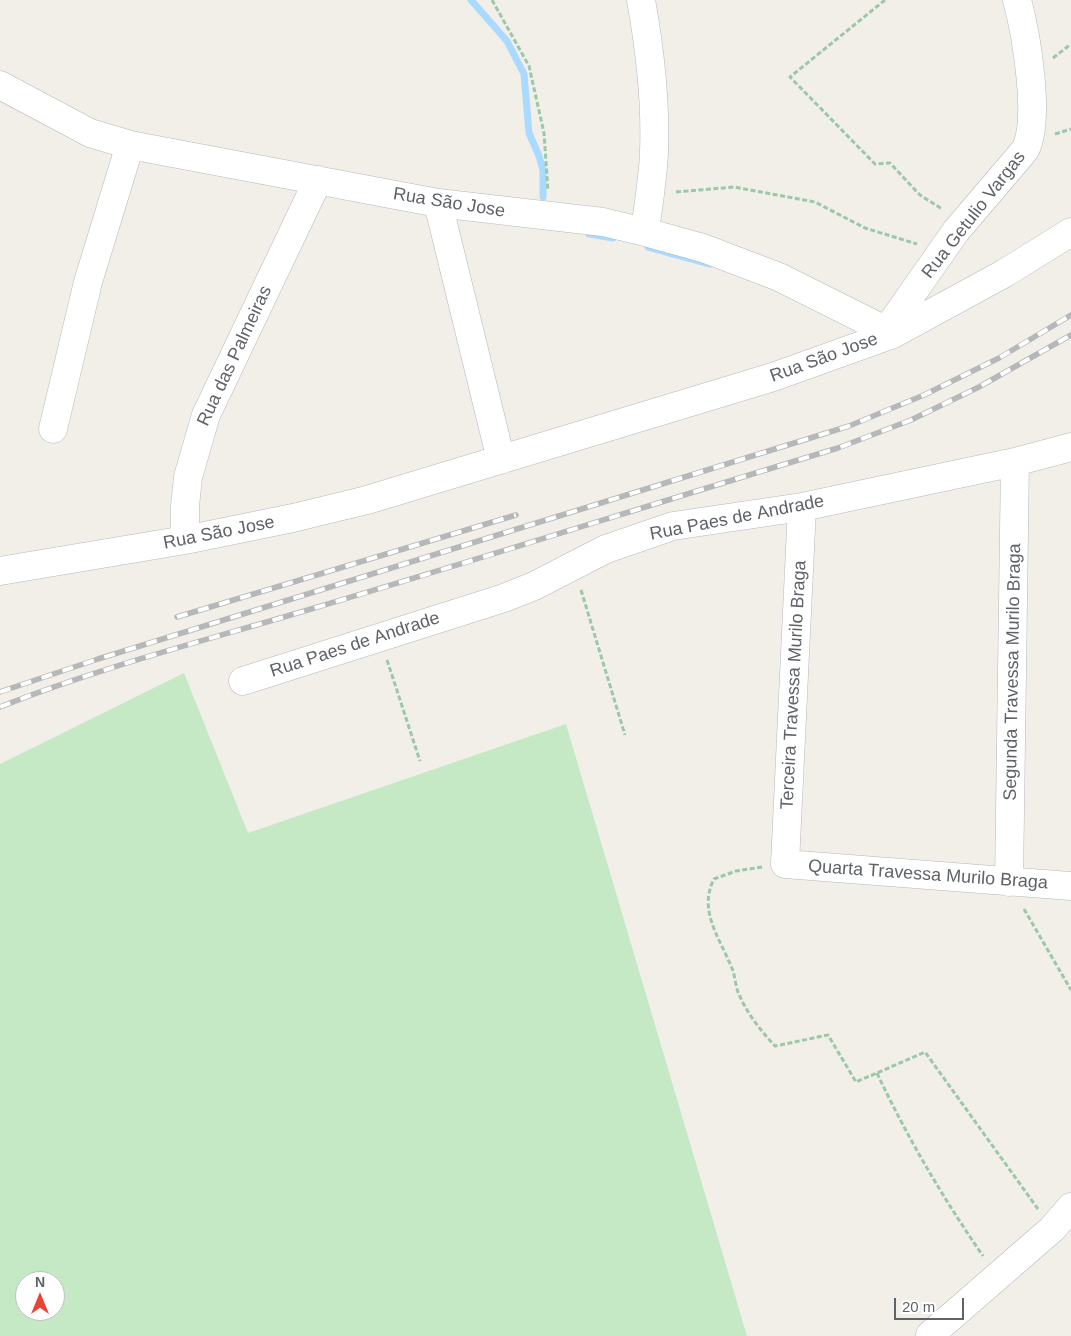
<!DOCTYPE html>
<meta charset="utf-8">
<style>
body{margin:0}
#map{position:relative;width:1071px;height:1336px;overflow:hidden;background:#f1efe8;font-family:Arial,sans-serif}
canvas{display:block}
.north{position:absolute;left:15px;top:1271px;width:50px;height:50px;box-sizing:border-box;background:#fff;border:1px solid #bfc1c3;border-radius:50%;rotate:0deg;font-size:14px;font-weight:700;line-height:20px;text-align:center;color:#5f6368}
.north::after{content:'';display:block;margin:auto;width:18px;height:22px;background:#ea4335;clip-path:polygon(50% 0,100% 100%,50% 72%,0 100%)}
.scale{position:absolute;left:894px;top:1298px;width:70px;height:22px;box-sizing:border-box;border:2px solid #5f6368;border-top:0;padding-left:6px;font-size:15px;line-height:18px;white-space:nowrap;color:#5f6368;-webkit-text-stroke:4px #fff;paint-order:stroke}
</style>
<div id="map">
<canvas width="1071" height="1336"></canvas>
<div class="north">N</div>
<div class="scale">20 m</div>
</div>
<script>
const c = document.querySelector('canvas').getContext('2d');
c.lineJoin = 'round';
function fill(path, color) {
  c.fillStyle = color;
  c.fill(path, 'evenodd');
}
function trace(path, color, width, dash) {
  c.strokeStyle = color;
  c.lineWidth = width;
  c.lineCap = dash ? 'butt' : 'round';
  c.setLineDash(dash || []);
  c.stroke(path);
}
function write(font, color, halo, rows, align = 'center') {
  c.font = font + ' Arial,sans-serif';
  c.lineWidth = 4;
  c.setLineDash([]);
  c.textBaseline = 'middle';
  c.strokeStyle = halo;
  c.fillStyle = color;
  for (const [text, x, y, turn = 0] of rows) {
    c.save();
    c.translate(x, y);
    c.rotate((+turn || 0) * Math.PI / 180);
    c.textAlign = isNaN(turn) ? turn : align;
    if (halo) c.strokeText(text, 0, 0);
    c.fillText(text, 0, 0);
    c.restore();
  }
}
fill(new Path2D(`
 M 184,673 L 248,833 L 566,724 L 747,1336 L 0,1336 L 0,764 ZM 25,1281 L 55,1281 L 55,1311 L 25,1311 Z`), '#c5e8c5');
trace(new Path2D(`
 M 471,0 L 507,41 L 524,74 L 529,133 L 539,156 L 543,170 L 543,197
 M 589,234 L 613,238
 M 648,247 L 710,264`), '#aadaff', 7);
const minor = new Path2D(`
 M 641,0 C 650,50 656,101 654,152 C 653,179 648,206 645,232
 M 0,85 L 90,133 L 130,145 L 438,203 L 603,222 L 645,232 L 703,248 L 779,277 L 893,334
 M 438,203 L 501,460
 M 886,331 L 956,231 L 1025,150 C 1041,120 1026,33 1017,0
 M 53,429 L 88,282 L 130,145
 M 802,507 L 785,864 L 1071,886
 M 185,540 L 185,506 L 188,477 L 206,415 L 318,180
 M 0,571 L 185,540 L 293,518 L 367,500 L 773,377 L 893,334 L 1005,273 L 1071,232
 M 243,681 L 504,598 L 534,586 L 606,549 L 673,526 L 802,507 L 1015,462 L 1071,447
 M 1009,882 L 1015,462
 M 930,1335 L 1052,1229 L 1071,1207`);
trace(minor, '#b5b8bc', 29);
trace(new Path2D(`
 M 492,0 L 529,66 L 544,133 L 548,191
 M 885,0 L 790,77 L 875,164 L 890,163 L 920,195 L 942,209
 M 1053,58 L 1071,44
 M 1055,134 L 1071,129
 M 676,192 L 734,187 L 815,202 L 865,228 L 917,244
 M 581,590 L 625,735
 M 387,660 L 420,761
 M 762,867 L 736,871 L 714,879 C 698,910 719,937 731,966 C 735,974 735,984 738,992 C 746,1012 760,1030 775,1046 L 828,1035 L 856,1082 L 925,1052 L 1038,1209
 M 1024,909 L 1071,990
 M 877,1073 C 907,1137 943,1198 983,1256`), '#9cc7a9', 3, [5, 2.5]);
trace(minor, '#fff', 28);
const rail = new Path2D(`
 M 177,617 L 516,515
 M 0,692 L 98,659 L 849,426 L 924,395 L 999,358 L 1071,315
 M 0,707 C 101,667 207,640 311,609 C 487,557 662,501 838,448 L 911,420 L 979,387 L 1071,335`);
trace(rail, '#b6b7b8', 5.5);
trace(rail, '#fff', 4, [11]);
write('18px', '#5f6368', '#fff', [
 ["Rua São Jose",449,203,9],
 ["Rua Getulio Vargas",974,215,-52],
 ["Rua das Palmeiras",235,356,-65],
 ["Rua São Jose",824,358,-20],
 ["Rua Paes de Andrade",737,518,-11],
 ["Rua São Jose",219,533,-11],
 ["Rua Paes de Andrade",355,645,-18],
 ["Segunda Travessa Murilo Braga",1013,672,-89],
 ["Terceira Travessa Murilo Braga",794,685,-87],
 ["Quarta Travessa Murilo Braga",928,875,4]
]);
</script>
